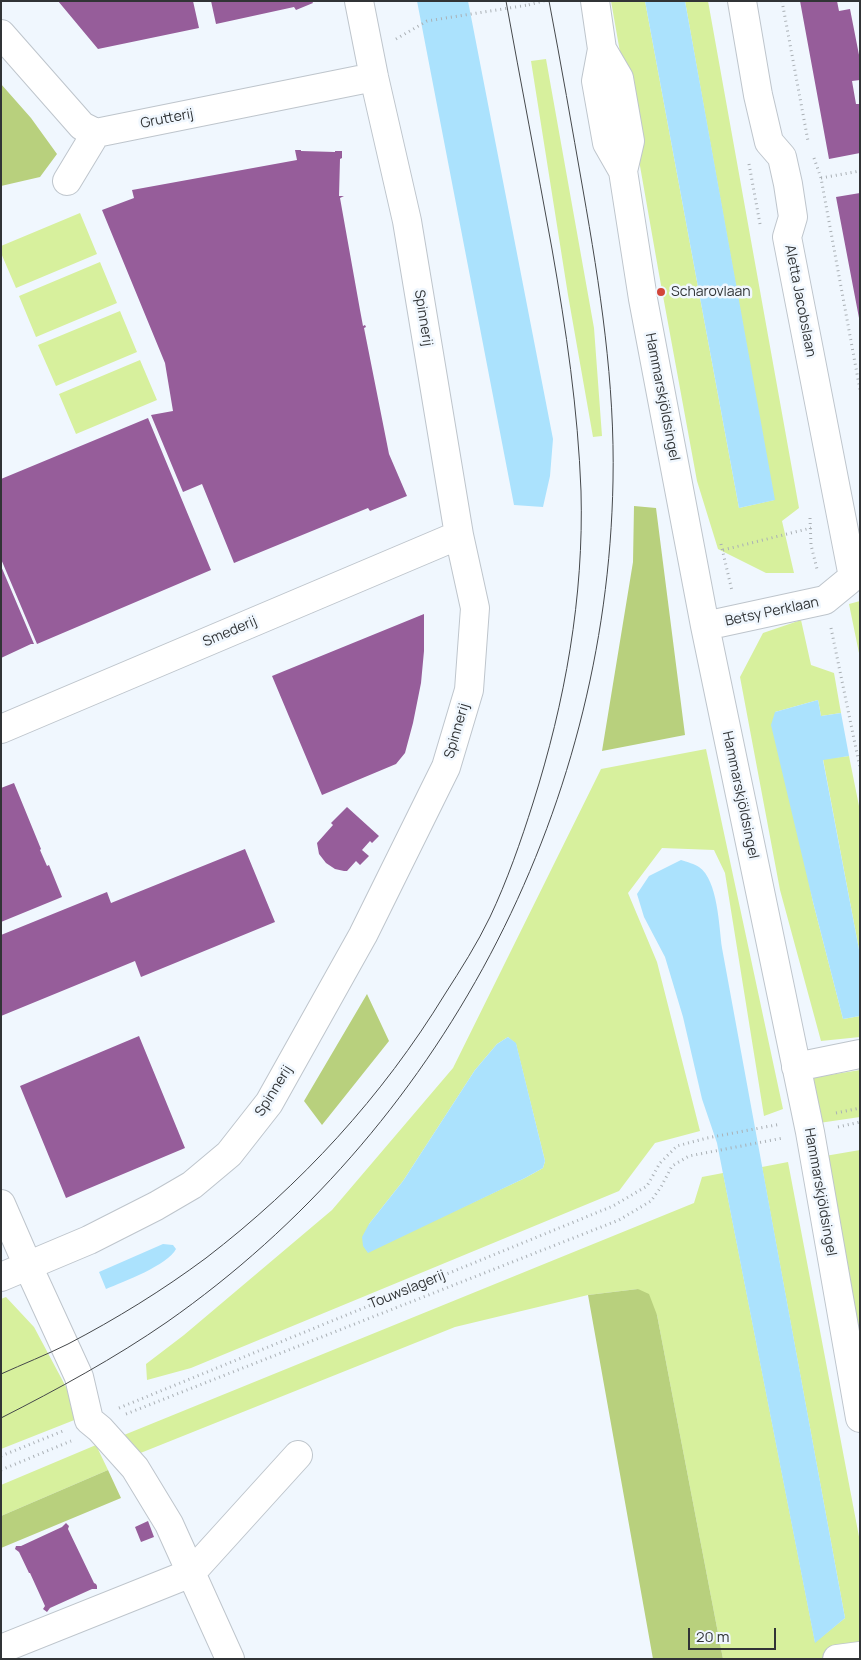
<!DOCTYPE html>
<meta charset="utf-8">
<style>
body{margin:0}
#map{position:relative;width:861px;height:1660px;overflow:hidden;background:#f0f7fe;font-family:Manrope,sans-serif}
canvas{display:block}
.frame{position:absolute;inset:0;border:2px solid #313436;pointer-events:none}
.scale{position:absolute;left:688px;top:1628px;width:88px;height:22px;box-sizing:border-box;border:2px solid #313436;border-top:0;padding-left:6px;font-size:15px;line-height:18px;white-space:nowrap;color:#313436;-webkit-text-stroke:4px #f0f7fe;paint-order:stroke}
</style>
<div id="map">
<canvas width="861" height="1660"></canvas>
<div class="frame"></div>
<div class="scale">20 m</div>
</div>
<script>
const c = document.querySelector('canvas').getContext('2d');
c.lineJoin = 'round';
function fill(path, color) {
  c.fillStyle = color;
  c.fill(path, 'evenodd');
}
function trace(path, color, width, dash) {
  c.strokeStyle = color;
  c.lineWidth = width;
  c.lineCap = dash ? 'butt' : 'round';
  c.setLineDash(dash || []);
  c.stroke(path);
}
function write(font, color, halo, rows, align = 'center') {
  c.font = font + ' Manrope,sans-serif';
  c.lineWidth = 5;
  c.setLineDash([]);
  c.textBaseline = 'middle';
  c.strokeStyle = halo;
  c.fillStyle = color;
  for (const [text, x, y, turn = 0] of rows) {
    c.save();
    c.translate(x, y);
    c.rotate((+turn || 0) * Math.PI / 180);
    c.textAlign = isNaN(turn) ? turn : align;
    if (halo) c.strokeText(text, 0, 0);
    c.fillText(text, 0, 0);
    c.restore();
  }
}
fill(new Path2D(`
 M 611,1 L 645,1 L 739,508 L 774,500 L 685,1 L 708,1 L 799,508 L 782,521 L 794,573 L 766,573 L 718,549 L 697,481 L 659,274 Z
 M 546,59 L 594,328 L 602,436 L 593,437 L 568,295 L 531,61 Z
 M 80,213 L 97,254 L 16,288 L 1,253 L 1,246 Z
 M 100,262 L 117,303 L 36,337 L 19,296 Z
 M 120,311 L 137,352 L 56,386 L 38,345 Z
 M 140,360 L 157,400 L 76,434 L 59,394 Z
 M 860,601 L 860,658 L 849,604 Z
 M 801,620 L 811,665 L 834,673 L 841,713 L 821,716 L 818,700 L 775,712 L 813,902 L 843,1019 L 860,1016 L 860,1037 L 821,1041 L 780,890 L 740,677 L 763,633 Z
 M 706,749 L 783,1109 L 764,1116 L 725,873 L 714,850 L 662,848 L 628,893 L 657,962 L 700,1131 L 655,1143 L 619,1191 L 191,1368 L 147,1380 L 146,1364 L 184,1335 L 332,1210 L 453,1068 L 601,769 ZM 508,1037 L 516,1044 L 545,1161 L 543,1168 L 525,1178 L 367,1252 L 369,1224 L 403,1181 L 475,1070 L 497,1044 Z
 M 849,756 L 860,811 L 860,955 L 823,759 Z
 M 860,1070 L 860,1117 L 819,1123 L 811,1078 Z
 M 860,1150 L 860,1339 L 825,1156 Z
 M 788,1162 L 860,1542 L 860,1659 L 723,1659 L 657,1315 L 638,1289 L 588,1295 L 455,1327 L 133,1456 L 124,1435 L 694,1203 L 702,1177 L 723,1173 L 815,1642 L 845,1618 L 762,1167 Z
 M 6,1297 L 34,1327 L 82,1417 L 1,1449 L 1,1299 Z
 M 96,1445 L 108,1470 L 1,1516 L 1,1485 Z`), '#d7f09d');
fill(new Path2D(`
 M 1,84 L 31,118 L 57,154 L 40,177 L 1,186 Z
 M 634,506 L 656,508 L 685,735 L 602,751 L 633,562 Z
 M 367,994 L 389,1041 L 322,1125 L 304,1101 Z
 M 638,1289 L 649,1294 L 657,1315 L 723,1659 L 653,1659 L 588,1295 Z
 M 108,1470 L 121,1498 L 1,1548 L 1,1516 Z`), '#b8d07d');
fill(new Path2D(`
 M 417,1 L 468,1 L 553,439 L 550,476 L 543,507 L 514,505 Z
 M 645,1 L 685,1 L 775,500 L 739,508 Z
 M 818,700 L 821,716 L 841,713 L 849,756 L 823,760 L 860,955 L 860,1016 L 843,1019 L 813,902 L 771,725 L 775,712 Z
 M 681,860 C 687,862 695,864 699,867 C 718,880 719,927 722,948 L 845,1618 L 815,1643 L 717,1143 L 702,1099 L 683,1017 L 665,957 L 644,917 L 637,894 L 649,876 Z
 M 508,1037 L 516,1043 L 545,1161 L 543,1168 L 525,1178 L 368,1253 L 363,1246 L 362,1237 L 369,1224 L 403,1181 L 475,1070 L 497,1044 Z
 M 163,1244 L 173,1245 L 176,1249 C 168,1265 123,1282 106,1289 L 99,1272 Z`), '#abe2fd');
fill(new Path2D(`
 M 58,1 L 193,1 L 199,28 L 98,49 Z
 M 211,1 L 312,1 L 313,3 L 296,10 L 294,7 L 216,24 Z
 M 800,1 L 837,1 L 839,11 L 850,9 L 860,60 L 860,80 L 852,81 L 856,104 L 860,104 L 860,153 L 829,159 Z
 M 295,150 L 301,150 L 301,151 L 335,152 L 335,151 L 342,151 L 342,158 L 340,159 L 339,196 L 344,196 L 340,198 L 360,310 L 363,326 L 365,325 L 366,327 L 364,328 L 389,454 L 407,496 L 370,511 L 368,508 L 234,563 L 202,484 L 183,492 L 151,415 L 173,411 L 165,363 L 102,210 L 134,198 L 132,190 L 297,160 Z
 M 860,193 L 860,318 L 859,318 L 836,197 Z
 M 148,418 L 211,570 L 37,644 L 1,559 L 1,479 Z
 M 1,566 L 34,644 L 31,644 L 1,658 Z
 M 424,614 L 424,651 L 421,683 L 413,723 L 405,753 L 396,764 L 322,795 L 272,676 Z
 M 14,783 L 41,849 L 40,850 L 47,866 L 49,865 L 62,897 L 1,922 L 1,788 Z
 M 347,807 L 379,836 L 372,843 L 370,841 L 362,850 L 369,856 L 360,865 L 356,861 L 347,871 L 344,871 L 335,869 L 326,863 L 319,854 L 317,843 L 333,825 L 331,823 Z
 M 245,849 L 275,922 L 141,977 L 135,961 L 1,1016 L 1,935 L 107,892 L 111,903 Z
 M 139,1036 L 185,1148 L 66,1198 L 20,1086 Z
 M 148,1521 L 154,1537 L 141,1542 L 135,1527 Z
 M 66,1523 L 69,1526 L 68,1529 L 94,1583 L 96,1584 L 97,1586 L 97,1589 L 92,1589 L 50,1608 L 47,1612 L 43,1609 L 45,1606 L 30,1573 L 29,1573 L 19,1552 L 15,1549 L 16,1546 L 21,1546 L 62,1527 Z`), '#965d9a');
const minor = new Path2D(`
 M 595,1 L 602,49 L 596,81 L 607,143 L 623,171
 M 742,1 L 758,95 L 769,142 L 782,157 L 788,184 L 793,217 L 787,237 L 853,577
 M 1,34 L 82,126 L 96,133 L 374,77
 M 602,49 L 619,78 L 630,141 L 623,171 L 643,299 L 705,626 L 810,1132 L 860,1418
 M 67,181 L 96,133
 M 705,626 L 825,600 L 853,577 L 860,576
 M 1,729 L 459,535
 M 796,1067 L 860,1054
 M 1,1204 L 28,1266 L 79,1377 L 89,1420 L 100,1429 L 135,1468 L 169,1524 L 230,1659
 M 1,1277 L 89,1240 L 156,1206 L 192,1185 L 229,1154 L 269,1103 L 363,935 L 446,767 L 469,690 L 475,608 L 459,535 L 407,221 L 374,77 L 359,1
 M 1,1649 L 191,1573 L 298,1455
 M 837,1659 L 860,1656`);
trace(minor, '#bec5cc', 30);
trace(new Path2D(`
 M 527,1 L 528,5 L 544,1
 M 782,1 L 808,141
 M 396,39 L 427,21 L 528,5
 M 814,158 L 821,178 L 860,390
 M 749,164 L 760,224
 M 821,178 L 860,171
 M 810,518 L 811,545 L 817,569
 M 721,544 L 732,591
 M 723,550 L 811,528
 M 831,628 L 860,768
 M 836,1113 L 860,1108
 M 838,1127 L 860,1122
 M 119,1408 L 613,1206 L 647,1186 L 660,1163 L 677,1146 L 707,1138 L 781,1124
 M 126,1414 L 619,1220 L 651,1201 L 661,1187 L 672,1166 L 689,1156 L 783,1138
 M 1,1456 L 63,1431
 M 1,1470 L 71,1441`), '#aab0b5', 3, [1, 4]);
trace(minor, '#fff', 28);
trace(new Path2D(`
 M 1,1374 C 23,1364 46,1355 68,1344 C 116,1319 163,1290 206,1258 C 301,1185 382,1097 445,994 C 461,969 477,944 490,917 C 507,881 521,841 533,803 C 565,702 584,597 581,491 C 578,410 566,329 552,249 C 537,166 521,84 506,1
 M 1,1418 C 58,1389 115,1358 167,1322 C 440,1131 607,814 613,481 C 615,383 600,287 583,190 C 572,127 561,64 549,1`), '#45484b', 1);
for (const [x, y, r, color] of [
 [661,292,5,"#d24539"]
]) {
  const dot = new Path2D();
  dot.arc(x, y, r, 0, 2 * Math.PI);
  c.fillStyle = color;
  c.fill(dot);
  trace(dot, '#f0f7fe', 2);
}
write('14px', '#313436', '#f0f7fe', [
 ["Grutterij",167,119,-11],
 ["Aletta Jacobslaan",800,301,79],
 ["Spinnerij",423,318,81],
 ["Hammarskjöldsingel",662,397,79],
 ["Betsy Perklaan",772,612,-12],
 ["Smederij",230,632,-23],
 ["Spinnerij",457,731,-74],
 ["Hammarskjöldsingel",740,795,78],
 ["Spinnerij",274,1091,-58],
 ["Hammarskjöldsingel",820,1192,80],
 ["Touwslagerij",407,1290,-22]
]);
write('14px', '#313436', '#f0f7fe', [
 ["Scharovlaan",671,292]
], 'left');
</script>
